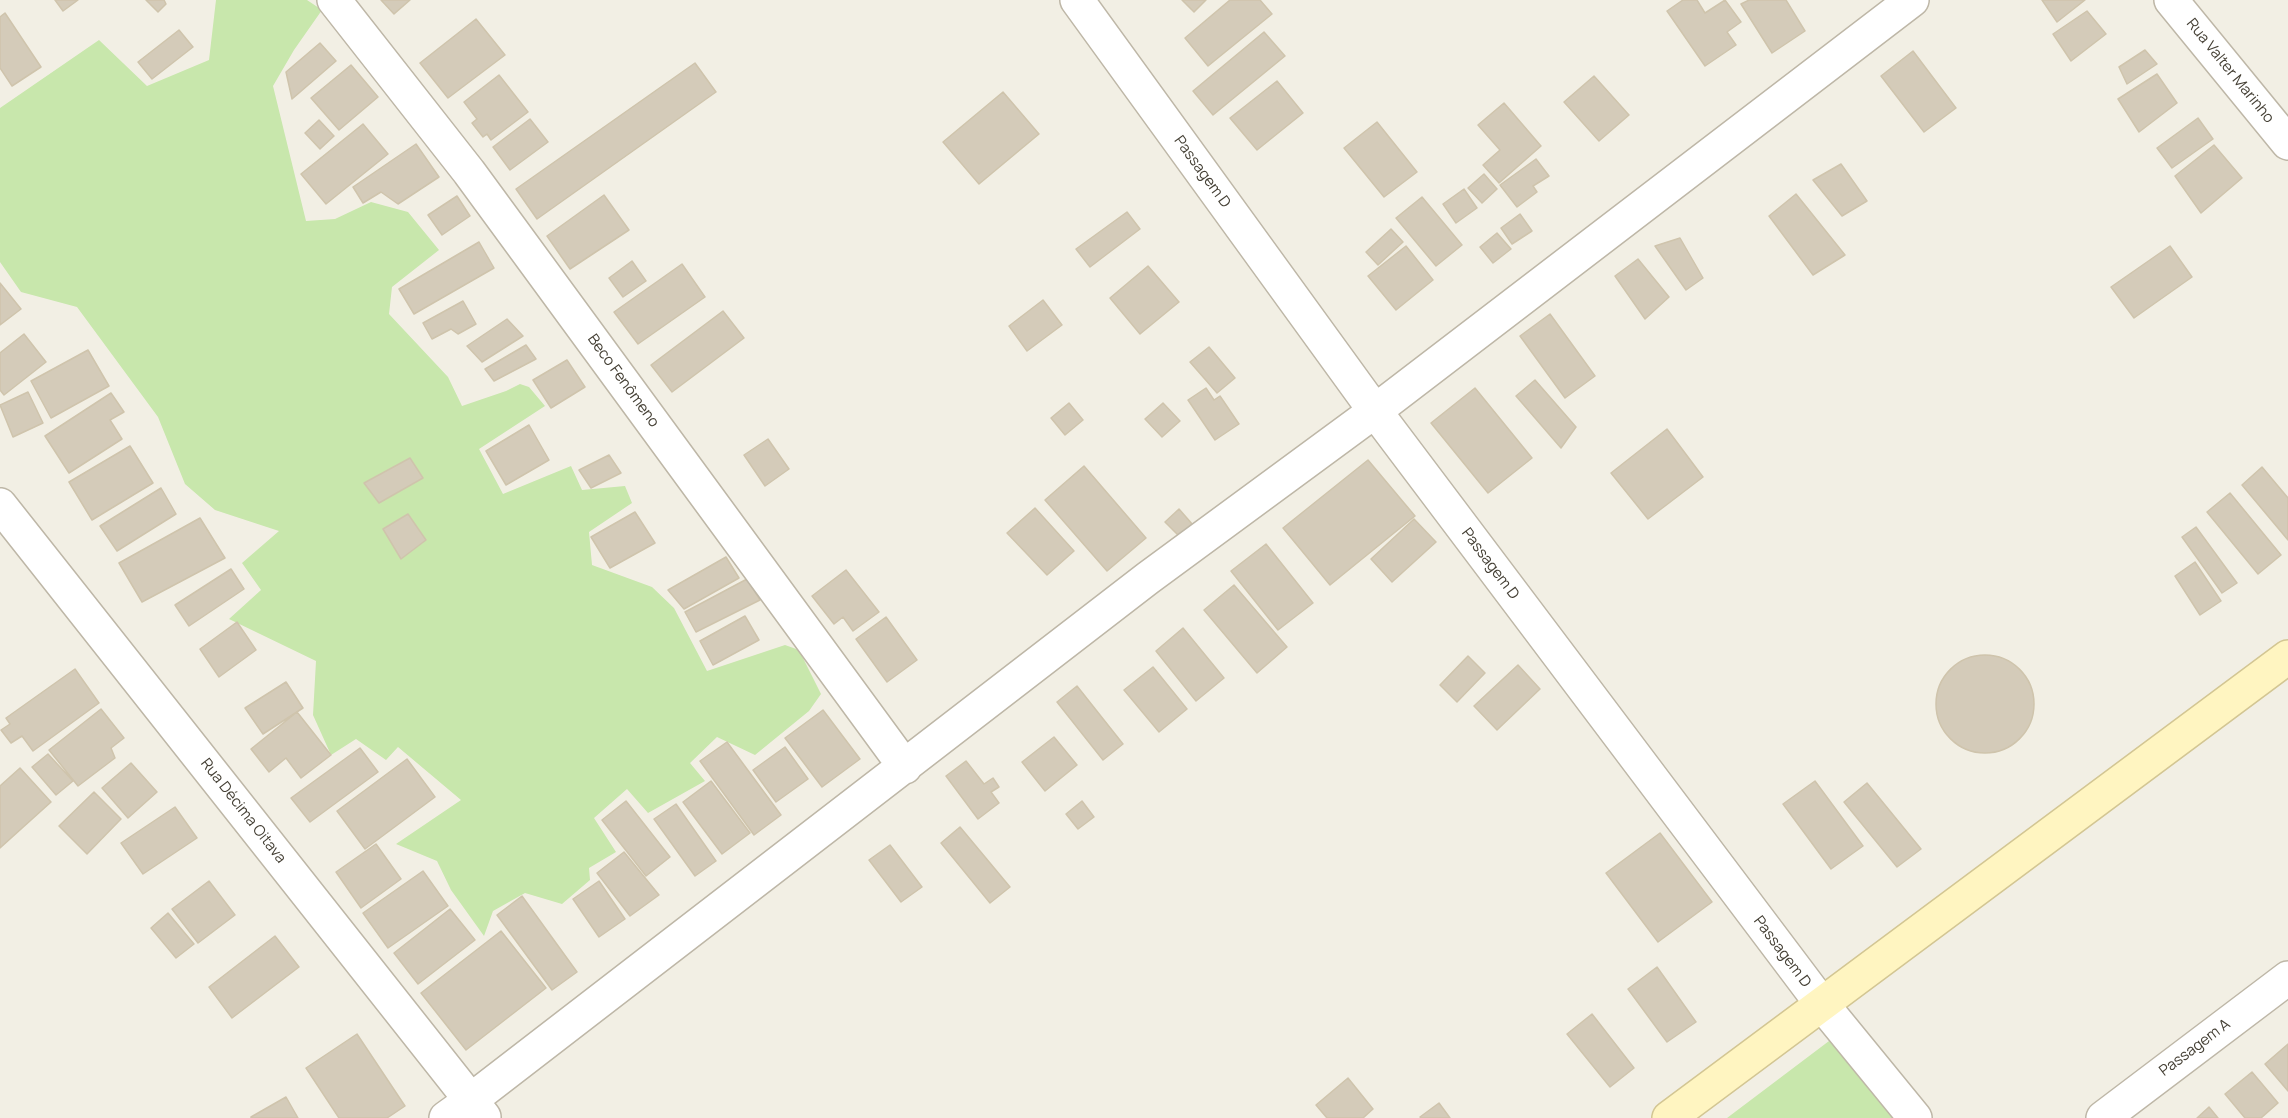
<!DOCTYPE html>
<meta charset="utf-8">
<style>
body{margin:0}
canvas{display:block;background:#f2efe4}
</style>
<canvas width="2288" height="1118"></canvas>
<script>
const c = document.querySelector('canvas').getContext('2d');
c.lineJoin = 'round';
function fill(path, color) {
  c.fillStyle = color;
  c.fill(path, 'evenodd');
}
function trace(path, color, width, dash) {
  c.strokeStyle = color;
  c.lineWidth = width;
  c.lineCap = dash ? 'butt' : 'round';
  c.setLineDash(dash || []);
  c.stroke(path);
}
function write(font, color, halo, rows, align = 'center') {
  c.font = font + ' Manrope,sans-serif';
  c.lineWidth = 4.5;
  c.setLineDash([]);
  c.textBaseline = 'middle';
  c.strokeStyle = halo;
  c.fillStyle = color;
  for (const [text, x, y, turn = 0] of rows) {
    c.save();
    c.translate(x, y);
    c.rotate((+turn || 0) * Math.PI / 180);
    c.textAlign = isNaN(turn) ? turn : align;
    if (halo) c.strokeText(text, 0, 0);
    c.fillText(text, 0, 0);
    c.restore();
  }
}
fill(new Path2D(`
 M 216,0 L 307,0 L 322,10 L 294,50 L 273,86 L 306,221 L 335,219 L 371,202 L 408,212 L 439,250 L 392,287 L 389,314 L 448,377 L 462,406 L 506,391 L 520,384 L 529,387 L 545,406 L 479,449 L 503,494 L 571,466 L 582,490 L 625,486 L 632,503 L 589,532 L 592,565 L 652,587 L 674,608 L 707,671 L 785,645 L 799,650 L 821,694 L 809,711 L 755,755 L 717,737 L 690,763 L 705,781 L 648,813 L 627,789 L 594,818 L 616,852 L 589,868 L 590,880 L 562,904 L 525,893 L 493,911 L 484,936 L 451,890 L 437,861 L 396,844 L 461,800 L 398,747 L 386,760 L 356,739 L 331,755 L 313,715 L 316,661 L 229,619 L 261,590 L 242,563 L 279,531 L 215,510 L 185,484 L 158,417 L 77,307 L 21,292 L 0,262 L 0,108 L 99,40 L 147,86 L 209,60 Z
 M 1833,1038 L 1896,1118 L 1727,1118 Z`), '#c8e7ac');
const building = new Path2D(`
 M 55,0 L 78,0 L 63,11 Z
 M 146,0 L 164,0 L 166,4 L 158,12 Z
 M 381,0 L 410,0 L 394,14 Z
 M 1182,0 L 1206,0 L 1194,12 Z
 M 1230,0 L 1260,0 L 1272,14 L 1208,66 L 1185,38 Z
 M 1683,0 L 1697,0 L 1705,13 L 1725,0 L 1741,22 L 1727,32 L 1736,45 L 1705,66 L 1667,11 Z
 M 1749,0 L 1786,0 L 1805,31 L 1772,53 L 1741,4 Z
 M 2042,0 L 2085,0 L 2057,22 Z
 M 2087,11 L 2106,34 L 2071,61 L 2053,34 Z
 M 5,13 L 41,67 L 12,86 L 0,68 L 0,17 Z
 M 476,19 L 505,55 L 448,98 L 420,63 Z
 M 179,30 L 193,47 L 152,79 L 138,62 Z
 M 1264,32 L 1285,56 L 1213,115 L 1193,91 Z
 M 320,43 L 336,61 L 292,99 L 286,72 Z
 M 2145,50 L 2157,64 L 2127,84 L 2119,67 Z
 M 1913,51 L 1956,108 L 1924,132 L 1881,76 Z
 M 695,63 L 716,92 L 537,219 L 516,189 Z
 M 351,65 L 378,97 L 339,130 L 311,98 Z
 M 2157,74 L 2177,103 L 2139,132 L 2118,99 Z
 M 499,75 L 528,112 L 491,140 L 487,134 L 483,137 L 472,123 L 477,119 L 464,102 Z
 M 1594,76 L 1629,115 L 1599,141 L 1564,102 Z
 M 1277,81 L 1303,113 L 1257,150 L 1230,118 Z
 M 1003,92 L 1039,134 L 979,184 L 943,142 Z
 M 1504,103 L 1541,146 L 1499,183 L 1483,165 L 1500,150 L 1478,125 Z
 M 2198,118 L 2213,139 L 2172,168 L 2157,148 Z
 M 530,119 L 548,142 L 510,170 L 493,147 Z
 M 319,120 L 334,136 L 320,149 L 305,133 Z
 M 1377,122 L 1417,172 L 1384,197 L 1344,148 Z
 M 363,124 L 388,154 L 326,204 L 301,174 Z
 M 416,144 L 439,177 L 398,204 L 381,192 L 363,203 L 353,187 Z
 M 2214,145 L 2242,178 L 2201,213 L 2175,176 Z
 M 1536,159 L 1549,176 L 1533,186 L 1537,192 L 1517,207 L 1500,185 Z
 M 1841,164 L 1867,201 L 1842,216 L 1813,180 Z
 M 1484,174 L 1497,189 L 1482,203 L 1468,188 Z
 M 1464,189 L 1477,208 L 1456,223 L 1443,204 Z
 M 1796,194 L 1845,255 L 1813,275 L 1769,216 Z
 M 604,195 L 629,230 L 570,269 L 547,236 Z
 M 457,196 L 470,216 L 442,235 L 428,215 Z
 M 1422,197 L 1462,245 L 1436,266 L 1396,218 Z
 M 1127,212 L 1140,229 L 1090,267 L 1076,249 Z
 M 1520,214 L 1532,231 L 1512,244 L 1501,228 Z
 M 1391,229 L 1403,242 L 1378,265 L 1366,252 Z
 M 1497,233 L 1511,249 L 1493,263 L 1480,247 Z
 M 1680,238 L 1703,278 L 1686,290 L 1655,246 Z
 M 479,242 L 494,268 L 414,314 L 399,289 Z
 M 1406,246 L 1433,280 L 1396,310 L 1368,276 Z
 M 2170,246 L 2192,277 L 2134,318 L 2111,287 Z
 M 1638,259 L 1669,297 L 1645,319 L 1615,276 Z
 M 632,261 L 646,281 L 623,297 L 609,278 Z
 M 682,264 L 705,297 L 638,344 L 614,312 Z
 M 1148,266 L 1179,302 L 1140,334 L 1110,298 Z
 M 0,283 L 21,309 L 0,325 Z
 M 1043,300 L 1062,325 L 1027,351 L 1009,326 Z
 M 463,301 L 476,324 L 458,334 L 451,329 L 432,339 L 423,323 Z
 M 723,311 L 744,338 L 672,392 L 651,365 Z
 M 1550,314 L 1595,376 L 1565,398 L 1520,336 Z
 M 507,319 L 523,336 L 482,362 L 467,346 Z
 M 24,334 L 46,362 L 4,395 L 0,390 L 0,353 Z
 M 526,345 L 536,359 L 494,381 L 485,369 Z
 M 1209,347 L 1235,378 L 1217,393 L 1190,362 Z
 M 88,350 L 109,386 L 51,418 L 31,381 Z
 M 567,360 L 585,387 L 551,408 L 533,380 Z
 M 1535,380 L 1576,427 L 1561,448 L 1516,396 Z
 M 1206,388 L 1214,400 L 1220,396 L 1239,424 L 1215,440 L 1188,400 Z
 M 1475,388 L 1532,458 L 1488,493 L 1431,423 Z
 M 28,392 L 43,423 L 13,437 L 0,405 Z
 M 111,393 L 124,412 L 110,420 L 122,439 L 69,473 L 45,436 Z
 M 1069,403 L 1083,420 L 1065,435 L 1051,418 Z
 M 1163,403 L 1180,421 L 1162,437 L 1145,419 Z
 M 529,425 L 549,460 L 506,485 L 486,451 Z
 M 1667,429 L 1703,477 L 1648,519 L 1611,473 Z
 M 768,439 L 789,469 L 765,486 L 744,455 Z
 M 130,446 L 153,483 L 92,520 L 69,482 Z
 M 609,455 L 621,473 L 591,488 L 579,470 Z
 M 410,458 L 423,478 L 379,503 L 364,483 Z
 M 1368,460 L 1415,516 L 1330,585 L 1283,528 Z
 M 1084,466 L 1146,538 L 1107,571 L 1045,500 Z
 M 2262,467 L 2288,498 L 2288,540 L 2242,485 Z
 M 161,488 L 176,514 L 117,551 L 100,526 Z
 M 2230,493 L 2281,555 L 2258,574 L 2207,512 Z
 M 1035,508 L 1074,551 L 1047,575 L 1007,533 Z
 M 1179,509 L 1193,525 L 1180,537 L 1165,522 Z
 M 635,512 L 655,543 L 610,568 L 591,537 Z
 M 408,514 L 426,540 L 401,559 L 383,529 Z
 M 200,518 L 225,558 L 142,602 L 119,563 Z
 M 1414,519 L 1436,542 L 1392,582 L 1371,559 Z
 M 2196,527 L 2237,583 L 2222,593 L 2182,537 Z
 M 1266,544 L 1313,603 L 1278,630 L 1231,571 Z
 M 726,557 L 739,578 L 684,609 L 668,590 Z
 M 2195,562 L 2221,601 L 2200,615 L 2175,576 Z
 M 231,569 L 244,589 L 189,626 L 175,605 Z
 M 846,570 L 879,612 L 853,631 L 843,617 L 834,624 L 812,596 Z
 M 747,579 L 760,600 L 696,632 L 685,612 Z
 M 1234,585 L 1287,647 L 1257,673 L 1204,610 Z
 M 745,616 L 759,640 L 713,665 L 700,641 Z
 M 886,617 L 917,660 L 887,682 L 856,639 Z
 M 237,622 L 256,650 L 219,677 L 200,649 Z
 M 1183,628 L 1224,678 L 1196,701 L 1156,651 Z
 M1936 704a49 49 0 1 1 98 0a49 49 0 1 1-98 0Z
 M 1468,656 L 1485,673 L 1457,702 L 1440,685 Z
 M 1518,665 L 1540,689 L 1497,730 L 1474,706 Z
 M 1153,667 L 1187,709 L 1159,732 L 1124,690 Z
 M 75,669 L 99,703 L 33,751 L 22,736 L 11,743 L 1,730 L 10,724 L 6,718 Z
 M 286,682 L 303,708 L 263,734 L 245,708 Z
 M 1077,686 L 1123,744 L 1103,760 L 1057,702 Z
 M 101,709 L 124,738 L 111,748 L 115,758 L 78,786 L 49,750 Z
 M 823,710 L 860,759 L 822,787 L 785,738 Z
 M 297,712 L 331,755 L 301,778 L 286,758 L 269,772 L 251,749 Z
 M 1054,737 L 1077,765 L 1045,791 L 1022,762 Z
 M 727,742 L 781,815 L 754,835 L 700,761 Z
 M 785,747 L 808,779 L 776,802 L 753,770 Z
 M 360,748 L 378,772 L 310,822 L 291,798 Z
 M 48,754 L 73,781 L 56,795 L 32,767 Z
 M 407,759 L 435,797 L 365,849 L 337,811 Z
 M 966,761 L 984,784 L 993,778 L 999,787 L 991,792 L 999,803 L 978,819 L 946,776 Z
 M 131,763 L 157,792 L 128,818 L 102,788 Z
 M 20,768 L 51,802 L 0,848 L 0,786 Z
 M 711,781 L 750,833 L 722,854 L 683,802 Z
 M 1815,781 L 1863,846 L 1831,869 L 1783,804 Z
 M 1867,783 L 1921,849 L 1897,867 L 1844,802 Z
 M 94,792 L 121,819 L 87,854 L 59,826 Z
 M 626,801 L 670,857 L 646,876 L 602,820 Z
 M 1082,801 L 1094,817 L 1078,829 L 1066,814 Z
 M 676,804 L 716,861 L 695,876 L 654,819 Z
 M 175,807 L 197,838 L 143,874 L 121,843 Z
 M 960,827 L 1010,887 L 990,903 L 941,843 Z
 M 1660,833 L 1712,902 L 1658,942 L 1606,873 Z
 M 376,844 L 401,879 L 361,908 L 336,872 Z
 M 890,845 L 922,887 L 901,902 L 869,860 Z
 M 624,852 L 659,895 L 630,916 L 597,873 Z
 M 423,871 L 448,906 L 388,948 L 363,913 Z
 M 209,881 L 235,915 L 198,943 L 172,909 Z
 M 599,881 L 625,919 L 599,937 L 573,899 Z
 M 522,896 L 577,972 L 552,990 L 497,915 Z
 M 450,909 L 475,940 L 418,984 L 394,953 Z
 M 168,913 L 194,944 L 176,958 L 151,928 Z
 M 501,931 L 546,988 L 466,1050 L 421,993 Z
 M 275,936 L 299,967 L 232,1018 L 209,987 Z
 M 1657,967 L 1696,1022 L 1667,1042 L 1628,989 Z
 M 1592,1014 L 1634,1068 L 1610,1087 L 1567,1034 Z
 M 357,1034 L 405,1106 L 387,1118 L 339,1118 L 306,1068 Z
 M 2288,1044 L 2288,1091 L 2265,1064 Z
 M 2252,1072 L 2278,1103 L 2261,1118 L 2245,1118 L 2225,1094 Z
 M 1348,1078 L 1373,1109 L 1363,1118 L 1327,1118 L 1316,1105 Z
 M 286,1097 L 298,1118 L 251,1118 L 251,1117 Z
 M 1439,1103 L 1450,1118 L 1421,1118 L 1420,1117 Z
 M 2209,1107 L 2218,1118 L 2197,1118 Z`);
fill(building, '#d4cbb9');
trace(building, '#cfc4ac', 1.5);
const minor = new Path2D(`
 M 334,0 L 469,172 L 905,767
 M 1077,0 L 1375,411 L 1821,1003 L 1915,1118
 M 2171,0 L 2288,143
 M 0,505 L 484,1117
 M 446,1118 L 471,1100 L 1148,578 L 1375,411 L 1912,0
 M 2103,1118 L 2288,978`);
const secondary = new Path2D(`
 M 1669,1118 L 2288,657`);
trace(minor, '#beb7a7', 36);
trace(secondary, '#d3c693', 36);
trace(minor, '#fff', 33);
trace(secondary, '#fff5c1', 33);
write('15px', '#443f34', '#fff', [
 ["Rua Valter Marinho",2230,71,51],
 ["Passagem D",1202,172,54],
 ["Beco Fenômeno",623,381,54],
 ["Passagem D",1490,564,53],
 ["Rua Décima Oitava",243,811,52],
 ["Passagem D",1782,952,53],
 ["Passagem A",2195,1048,-37]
]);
</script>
